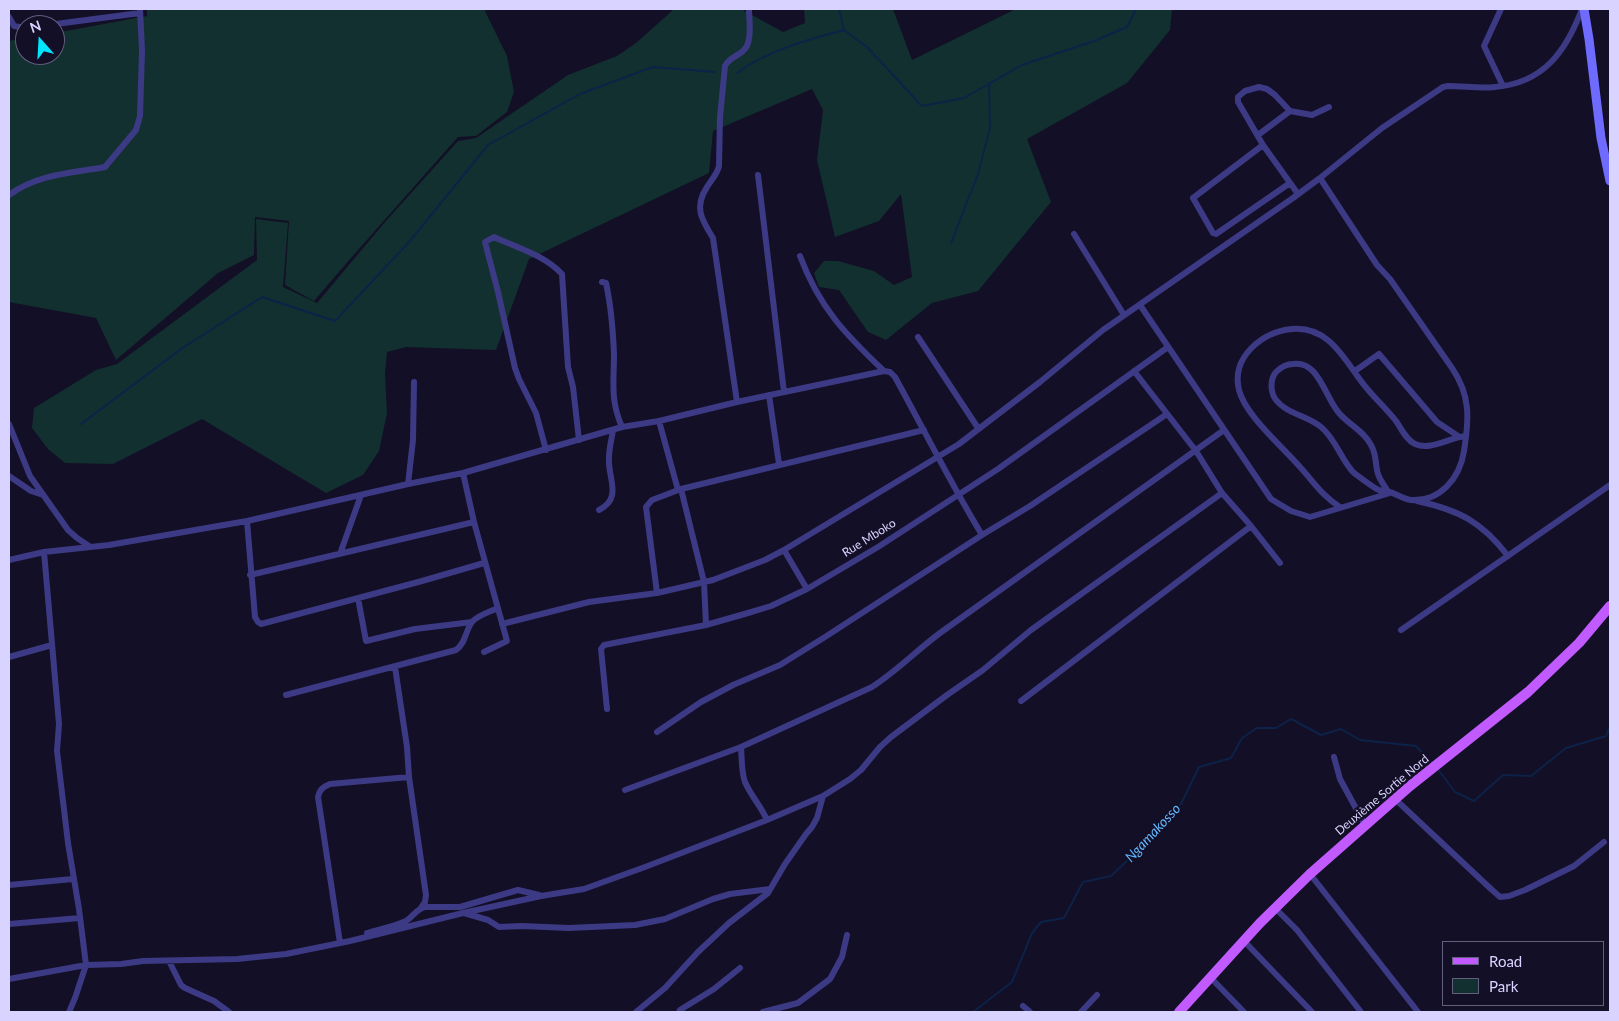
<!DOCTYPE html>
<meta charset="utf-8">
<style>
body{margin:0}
#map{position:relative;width:1619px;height:1021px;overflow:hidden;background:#130f26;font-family:Lato,sans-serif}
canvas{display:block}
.frame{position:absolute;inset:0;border:10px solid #d9d4ff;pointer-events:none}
.legend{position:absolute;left:1442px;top:941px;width:162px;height:65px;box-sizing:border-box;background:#130f26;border:1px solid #625e7d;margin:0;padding:6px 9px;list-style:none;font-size:15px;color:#d9d4ff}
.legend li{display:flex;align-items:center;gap:10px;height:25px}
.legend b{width:25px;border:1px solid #625e7d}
.north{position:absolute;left:15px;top:15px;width:50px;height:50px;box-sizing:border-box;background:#130f26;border:1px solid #625e7d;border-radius:50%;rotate:341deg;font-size:14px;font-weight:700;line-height:20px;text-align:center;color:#d9d4ff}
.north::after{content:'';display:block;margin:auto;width:18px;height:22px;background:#00e5ff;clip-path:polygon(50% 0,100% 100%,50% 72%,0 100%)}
</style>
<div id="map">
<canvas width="1619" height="1021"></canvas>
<div class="frame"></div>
<ul class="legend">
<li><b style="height:6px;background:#c25bff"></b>Road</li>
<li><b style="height:14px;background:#12302f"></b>Park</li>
</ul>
<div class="north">N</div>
</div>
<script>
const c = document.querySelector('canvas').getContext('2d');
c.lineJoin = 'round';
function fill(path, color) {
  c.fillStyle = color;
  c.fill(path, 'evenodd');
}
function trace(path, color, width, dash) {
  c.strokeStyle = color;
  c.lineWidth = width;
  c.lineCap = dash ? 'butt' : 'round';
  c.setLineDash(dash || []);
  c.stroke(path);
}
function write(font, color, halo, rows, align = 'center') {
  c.font = font + ' Lato,sans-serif';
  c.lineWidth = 5;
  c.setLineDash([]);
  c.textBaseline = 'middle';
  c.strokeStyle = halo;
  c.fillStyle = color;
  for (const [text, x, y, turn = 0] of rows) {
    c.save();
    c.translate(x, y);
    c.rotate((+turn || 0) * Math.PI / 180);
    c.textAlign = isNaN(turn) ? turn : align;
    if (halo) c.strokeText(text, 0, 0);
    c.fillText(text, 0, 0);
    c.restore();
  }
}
fill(new Path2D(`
 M 147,9 L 484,9 L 507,56 L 514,92 L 507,112 L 476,136 L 458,137 L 350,259 L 314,301 L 285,285 L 289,221 L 255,217 L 254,255 L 218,273 L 116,360 L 96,318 L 9,302 L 9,41 L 25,38 L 25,55 L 55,55 L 55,33 L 147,16 Z
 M 671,9 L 741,9 L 783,32 L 805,23 L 804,9 L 893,9 L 912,60 L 1016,9 L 1172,9 L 1170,30 L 1127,83 L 1027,139 L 1051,202 L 978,291 L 932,303 L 886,340 L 868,332 L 839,290 L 819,287 L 814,273 L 824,261 L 838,261 L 874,271 L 894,285 L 912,277 L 901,194 L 879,221 L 835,237 L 817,160 L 823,110 L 812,89 L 713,131 L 709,173 L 529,259 L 496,350 L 406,347 L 387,352 L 385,373 L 387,413 L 379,451 L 363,475 L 326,493 L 202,419 L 113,464 L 65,463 L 48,449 L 32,428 L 34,408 L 96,370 L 117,364 L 257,260 L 256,219 L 288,223 L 283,287 L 317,303 L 385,222 L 458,141 L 476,138 L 568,75 L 617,56 L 636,43 L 672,11 Z`), '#12302f');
trace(new Path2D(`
 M 839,9 L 844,30
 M 737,73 C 768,50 807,40 844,30 L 867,47 L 922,106 L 964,98 L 1022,65 L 1094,41 L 1127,27 L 1136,9
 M 951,243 L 978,174 L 990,128 L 989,83
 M 81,424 L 181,349 L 262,297 L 335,321 L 410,241 L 488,145 L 580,94 L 653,67 L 715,72
 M 1437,768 L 1455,792 L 1474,801 L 1503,775 L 1531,776 L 1566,748 L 1606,736 L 1610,727
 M 973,1012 L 1012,982 L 1032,933 L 1041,922 L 1064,918 L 1083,882 L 1111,876 L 1150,839 L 1164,818 L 1181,804 L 1199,767 L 1231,758 L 1242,738 L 1257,728 L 1276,728 L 1291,719 L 1321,735 L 1341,729 L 1360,740 L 1416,746 L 1432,763`), '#0c2248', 2);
trace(new Path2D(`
 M 1501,9 L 1484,46 L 1503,86
 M 9,17 L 14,26 L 25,28
 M 48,25 L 140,13
 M 1258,135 L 1290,111
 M 1263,145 L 1193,198 L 1213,233 L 1216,234 L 1290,183
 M 758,175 L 784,392
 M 1320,178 L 1377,265 L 1390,279 L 1452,368 C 1471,396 1469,419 1464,451 C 1460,478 1440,502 1411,500 C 1402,499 1394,492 1386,491 C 1384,490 1381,491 1379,490 C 1375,489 1358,476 1354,473 C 1341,460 1336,439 1321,427 C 1308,416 1287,414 1276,400 C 1270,392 1270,379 1276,372 C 1281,367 1287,364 1293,364 C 1319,360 1325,398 1339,413 C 1349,425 1364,431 1371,445 C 1377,455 1375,465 1378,474 C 1380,480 1384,485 1387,490
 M 1298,194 L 1263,145 L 1238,102 L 1238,97 L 1245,91 L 1259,87 L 1267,89 L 1275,95 L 1290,111 L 1312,115 L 1329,107
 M 9,195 C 37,174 72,173 105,167 L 136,130 L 140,116 L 142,51 L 140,9
 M 1074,234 L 1124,315
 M 800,256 C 819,307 845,334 884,371
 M 602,282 L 606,283 C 611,306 613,330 614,354 C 614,382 610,400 622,427
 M 1140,305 L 1271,499 L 1291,511 L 1310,517 L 1390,493
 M 918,337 L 978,428
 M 1134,371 L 1196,451 L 1222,493 L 1251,526 L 1280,563
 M 1355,371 L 1379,354 L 1437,422 L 1458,436
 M 769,395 L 779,464
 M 737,402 L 713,238 C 701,219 694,207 707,187 C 711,180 717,175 719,166 L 720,117 L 725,66 C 729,58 736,57 743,51 C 753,43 749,20 749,9
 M 659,421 L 678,490
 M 9,424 L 30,476 L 68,530 L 77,538 L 89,546
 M 546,450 L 536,413 L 519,379 L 515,368 L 498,292 L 485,242 L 494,237 C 518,248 544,255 562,274 L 568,367 L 573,387 L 579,440
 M 463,473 L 474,522 L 507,641 L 484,652
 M 9,476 L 31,491 L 43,495
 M 408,484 L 413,440 L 414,382
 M 681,489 L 704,582 L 706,625
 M 1417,501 C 1459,510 1482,522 1508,556
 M 1340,507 C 1323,497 1313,481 1300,467 C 1283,447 1245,415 1239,390 C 1231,357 1262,332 1292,329 C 1328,326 1343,357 1361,381 C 1371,395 1385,407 1396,421 C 1401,428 1406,440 1415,444 C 1431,451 1450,437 1466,436
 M 599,510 C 621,499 610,482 609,463 C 608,453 611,441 613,431
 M 247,521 L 255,617 L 258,622 L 261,624 L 422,581 L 484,563
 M 784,550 L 807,589
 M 44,552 L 59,724 L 57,751 L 68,843 L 79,909 L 86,965 L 75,998 L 69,1012
 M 340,554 L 361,495
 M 9,560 L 44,552 L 109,545 L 247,521 L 408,484 L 463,473 L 622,427 L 659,421 L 737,402 L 884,371 L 890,372 L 895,377 C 924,430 951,484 982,535
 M 250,575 L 474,522
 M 657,593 L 646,507 L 652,500 L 681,489 L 924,430
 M 358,598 L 366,641 L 415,629 L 472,622
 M 502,624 L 589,602 L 657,593 L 713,580 L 765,560 L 784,550 L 959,444 L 1040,382 L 1103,330 L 1293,198 L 1320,178 L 1382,128 L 1443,87 L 1448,86 C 1464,86 1480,89 1495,87 C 1544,83 1566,51 1582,9
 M 1401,630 L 1610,485
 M 9,657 L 52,645
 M 395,667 L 407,747 L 409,777 L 426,895 L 425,902 L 421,908
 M 286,695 L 456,650 C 466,643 465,631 472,622 C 478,615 490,612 498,608
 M 1021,701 L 1251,526
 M 607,709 L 601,649 L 604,645 L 706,625 L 748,613 L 771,606 L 807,589 L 878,547 L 998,469 L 1168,347
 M 657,732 L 701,702 L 733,685 L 780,665 L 825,637 L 982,535 L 1030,506 L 1167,414
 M 741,747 C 742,758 741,771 745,782 C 751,796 761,806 767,820
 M 1334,757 L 1340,779 L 1365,825
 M 625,790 L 741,747 L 872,687 C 897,671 917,650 940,633 L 1224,430
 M 1395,799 L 1491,889 L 1500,897 L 1509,896 L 1525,890 L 1574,866 L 1604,842
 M 1310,874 L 1418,1012
 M 9,885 L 73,879
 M 1275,908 L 1297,930 L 1361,1012
 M 464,913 L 488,920 L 499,927 L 522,926 L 569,928 L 635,925 L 665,919 L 713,899 L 730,894 L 770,889
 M 9,924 L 80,918
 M 367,933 C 379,929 394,927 406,921 C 413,917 416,909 425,907 L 460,907 L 518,890 L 539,895
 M 1244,941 L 1312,1012
 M 340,943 L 318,797 C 320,789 323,787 330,784 L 409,777
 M 169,961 L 181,985 L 185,988 L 214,1001 L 229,1012
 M 1210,977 L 1244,1012
 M 9,979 L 86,965 L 121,964 L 143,961 L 237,959 L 286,954 L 350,941 L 463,913 L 541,896 L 584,889 L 645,867 L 767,820 L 823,796 L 850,779 L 861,770 L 880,747 L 891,737 L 947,695 L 983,670 L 1031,630 L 1222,493
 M 1023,1006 L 1030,1012
 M 636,1012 L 665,988 L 698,952 L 729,923 L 768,893 L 785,864 L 806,834 L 812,827 L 817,818 L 823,796
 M 679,1012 L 680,1010 L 714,989 L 740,968
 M 763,1012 L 798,1003 L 830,979 L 842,957 L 847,935
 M 1081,1012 L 1097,995`), '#3d3a85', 6);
trace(new Path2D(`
 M 1584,9 L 1589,39 L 1601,138 L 1610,181`), '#6f6bff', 9);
trace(new Path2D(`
 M 1179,1012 L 1260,923 L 1310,874 L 1410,786 L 1528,692 L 1579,643 L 1610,606`), '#c25bff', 10);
write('12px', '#d9d4ff', '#130f26', [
 ["Rue Mboko",869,538,-32],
 ["Deuxième Sortie Nord",1382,795,-40]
]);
write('italic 14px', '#62b6ff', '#130f26', [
 ["Ngamakosso",1153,833,-47]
]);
</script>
